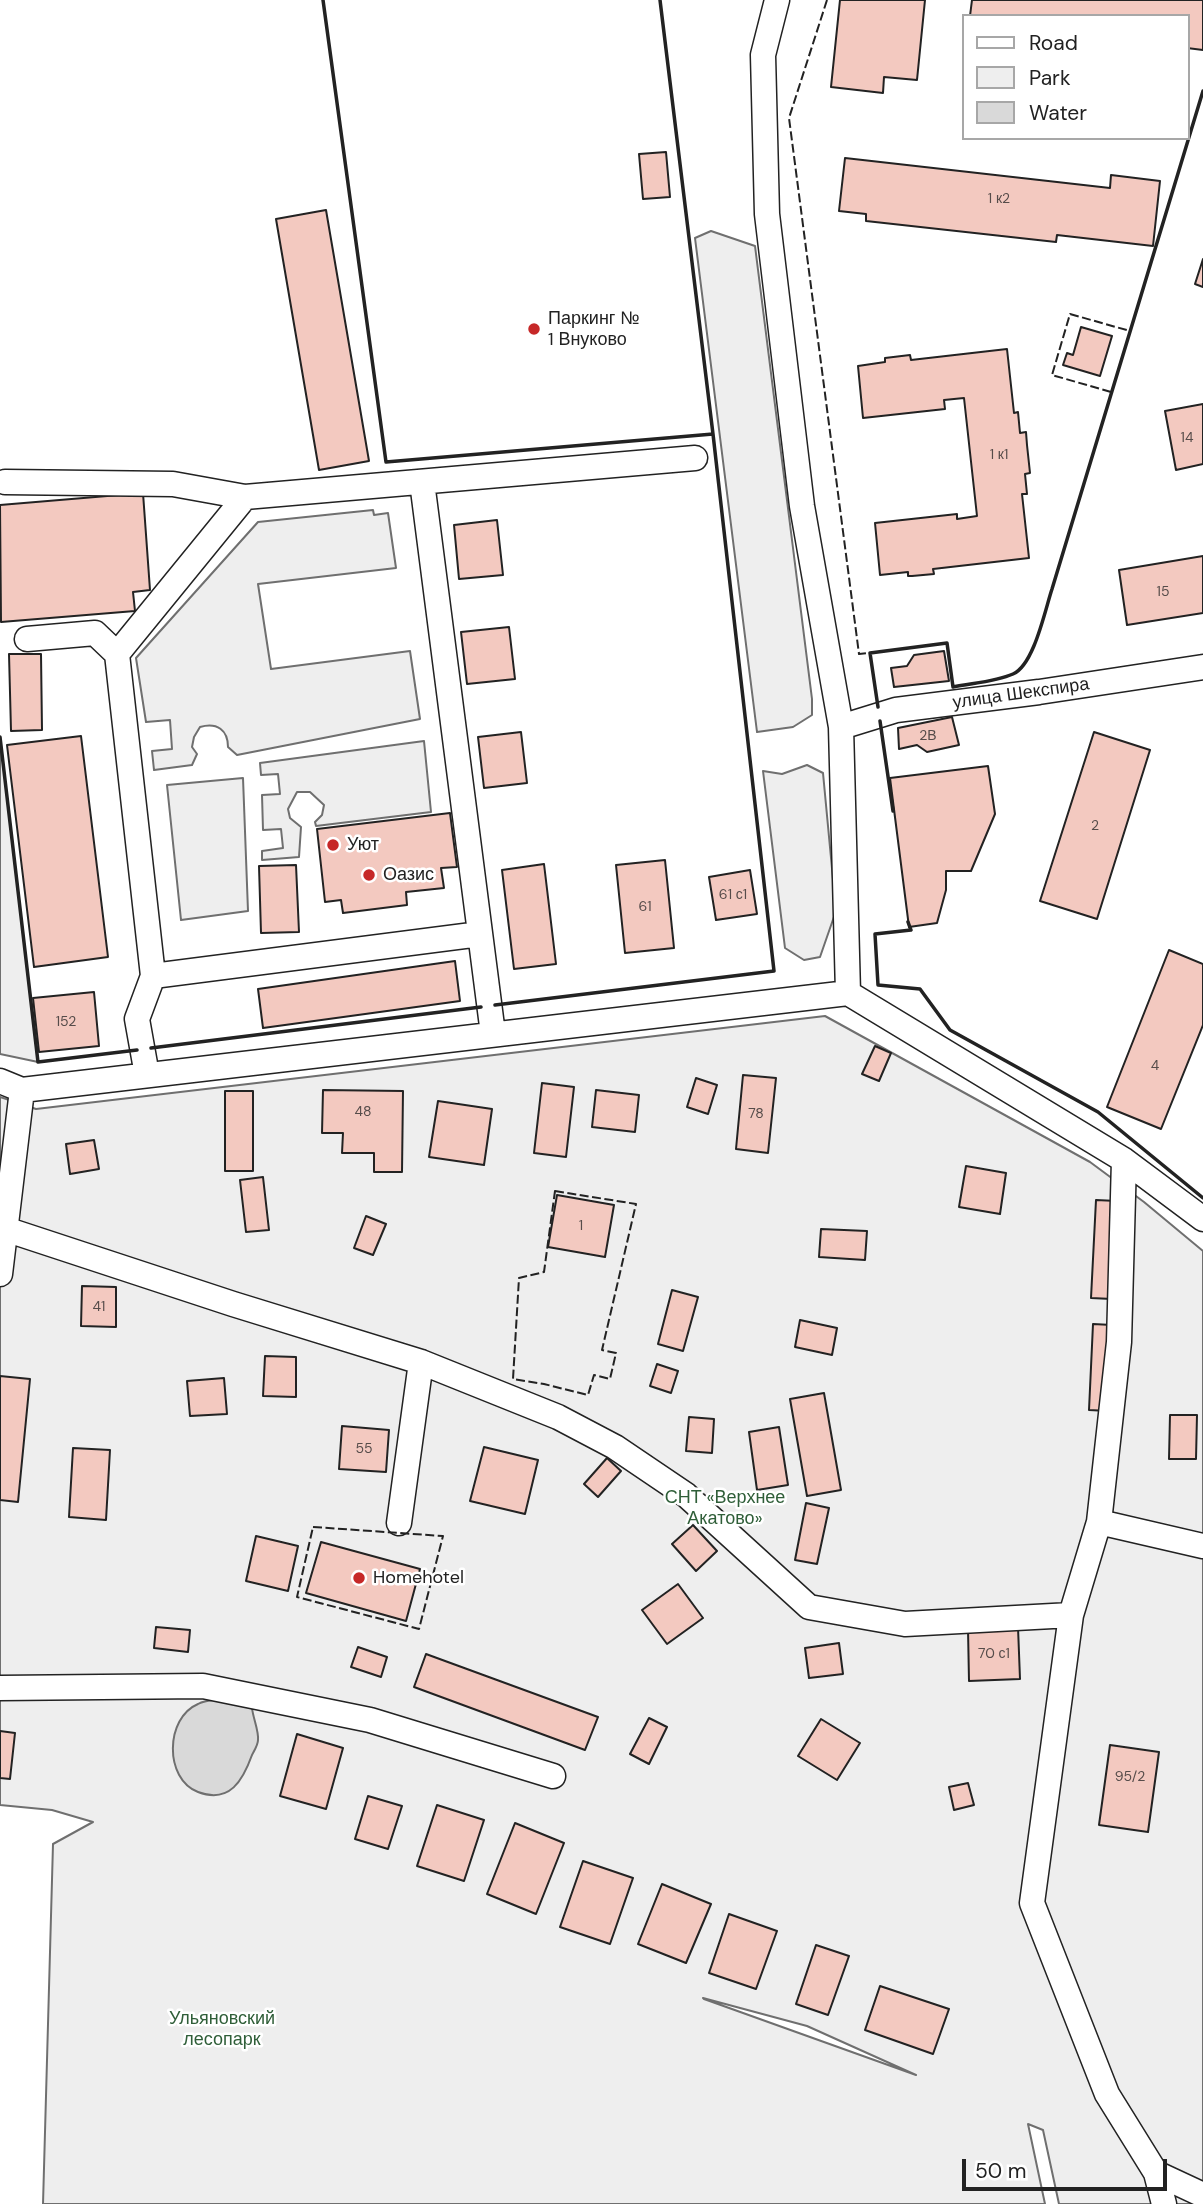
<!DOCTYPE html>
<meta charset="utf-8">
<style>
body{margin:0}
#map{position:relative;width:1203px;height:2204px;overflow:hidden;background:#fff;font-family:"DM Sans",sans-serif}
canvas{display:block}
.legend{position:absolute;left:962px;top:14px;width:228px;height:126px;box-sizing:border-box;background:#fff;border:2px solid #a7a7a7;margin:0;padding:9px 12px;list-style:none;font-size:21px;color:#222}
.legend li{display:flex;align-items:center;gap:14px;height:35px}
.legend b{width:35px;border:2px solid #a7a7a7}
.scale{position:absolute;left:962px;top:2159px;width:205px;height:32px;box-sizing:border-box;border:4px solid #222;border-top:0;padding-left:9px;font-size:21px;line-height:24px;white-space:nowrap;color:#222;-webkit-text-stroke:5px #fff;paint-order:stroke}
</style>
<div id="map">
<canvas width="1203" height="2204"></canvas>
<ul class="legend">
<li><b style="height:9px;background:#fff"></b>Road</li>
<li><b style="height:19px;background:#eee"></b>Park</li>
<li><b style="height:19px;background:#d9d9d9"></b>Water</li>
</ul>
<div class="scale">50 m</div>
</div>
<script>
const c = document.querySelector('canvas').getContext('2d');
c.lineJoin = 'round';
function fill(path, color) {
  c.fillStyle = color;
  c.fill(path, 'evenodd');
}
function trace(path, color, width, dash) {
  c.strokeStyle = color;
  c.lineWidth = width;
  c.lineCap = dash ? 'butt' : 'round';
  c.setLineDash(dash || []);
  c.stroke(path);
}
function write(font, color, halo, rows, align = 'center') {
  c.font = font + ' "DM Sans",sans-serif';
  c.lineWidth = 5;
  c.setLineDash([]);
  c.textBaseline = 'middle';
  c.strokeStyle = halo;
  c.fillStyle = color;
  for (const [text, x, y, turn = 0] of rows) {
    c.save();
    c.translate(x, y);
    c.rotate((+turn || 0) * Math.PI / 180);
    c.textAlign = isNaN(turn) ? turn : align;
    if (halo) c.strokeText(text, 0, 0);
    c.fillText(text, 0, 0);
    c.restore();
  }
}
const green = new Path2D(`
 M 711,231 L 755,246 L 812,699 L 812,715 L 793,727 L 757,732 L 695,238 Z
 M 373,510 L 374,515 L 388,513 L 396,568 L 258,584 L 271,669 L 410,651 L 420,719 L 237,755 L 228,747 C 228,730 217,722 200,727 L 194,737 L 192,747 L 197,754 L 192,765 L 154,770 L 152,751 L 172,749 L 170,720 L 146,722 L 136,658 L 258,522 Z
 M 0,737 L 38,1062 L 0,1054 Z
 M 424,741 L 431,812 L 316,826 L 315,822 L 322,815 L 324,805 L 310,792 L 297,792 L 288,809 L 290,818 L 301,827 L 299,857 L 262,860 L 262,851 L 283,848 L 281,829 L 263,830 L 262,795 L 280,794 L 278,774 L 261,775 L 260,763 Z
 M 807,765 L 823,773 L 836,911 L 820,957 L 804,960 L 785,948 L 763,771 L 782,774 Z
 M 243,778 L 248,911 L 181,920 L 167,785 Z
 M 825,1016 L 1090,1162 L 1144,1202 L 1203,1251 L 1203,2204 L 1059,2204 L 1043,2130 L 1028,2124 L 1045,2204 L 43,2204 L 53,1844 L 93,1822 L 52,1810 L 0,1805 L 0,1097 L 36,1109 ZM 703,1998 L 807,2026 L 916,2075 L 704,1999 Z`);
fill(green, '#eee');
trace(green, '#6f6f6f', 2);
const water = new Path2D(`
 M 224,1699 L 252,1708 C 253,1718 259,1731 258,1740 C 258,1745 254,1751 252,1755 C 243,1780 230,1804 198,1792 C 164,1779 165,1718 198,1704 C 205,1700 216,1700 224,1699 Z`);
fill(water, '#d9d9d9');
trace(water, '#6f6f6f', 2);
const building = new Path2D(`
 M 840,0 L 925,0 L 917,80 L 884,77 L 883,93 L 831,87 Z
 M 972,0 L 1203,0 L 1203,50 L 1187,48 L 1187,16 L 970,16 Z
 M 666,152 L 670,197 L 643,199 L 639,154 Z
 M 845,158 L 1110,188 L 1111,175 L 1160,181 L 1153,246 L 1057,235 L 1056,242 L 866,221 L 866,214 L 839,211 Z
 M 326,210 L 369,461 L 319,470 L 276,219 Z
 M 1203,259 L 1203,287 L 1195,284 Z
 M 1081,327 L 1112,336 L 1100,376 L 1063,365 L 1067,353 L 1073,355 Z
 M 1007,349 L 1014,413 L 1018,412 L 1020,433 L 1026,432 L 1027,445 L 1030,473 L 1025,474 L 1027,494 L 1022,494 L 1029,558 L 933,569 L 934,574 L 912,576 L 908,576 L 908,572 L 880,575 L 875,523 L 957,514 L 957,519 L 977,516 L 964,398 L 944,400 L 945,409 L 863,418 L 858,366 L 885,362 L 885,358 L 910,355 L 911,360 Z
 M 1203,404 L 1203,464 L 1176,470 L 1165,411 Z
 M 143,493 L 150,590 L 133,592 L 135,611 L 1,622 L 0,505 Z
 M 497,520 L 503,575 L 459,579 L 454,525 Z
 M 1203,556 L 1203,613 L 1127,625 L 1119,570 Z
 M 509,627 L 515,679 L 467,684 L 461,632 Z
 M 944,651 L 949,681 L 894,687 L 891,668 L 907,666 L 914,655 Z
 M 9,654 L 41,654 L 42,730 L 11,731 Z
 M 952,717 L 959,745 L 927,752 L 917,745 L 899,749 L 898,728 Z
 M 521,732 L 527,783 L 484,788 L 478,737 Z
 M 1094,732 L 1150,750 L 1097,919 L 1040,901 Z
 M 81,736 L 108,957 L 34,967 L 7,745 Z
 M 988,766 L 995,814 L 971,871 L 946,871 L 946,890 L 937,923 L 909,927 L 890,778 Z
 M 450,813 L 457,867 L 441,868 L 444,888 L 406,892 L 407,905 L 343,913 L 341,900 L 325,902 L 317,829 Z
 M 665,860 L 674,948 L 625,953 L 616,865 Z
 M 544,864 L 556,964 L 514,969 L 502,870 Z
 M 296,865 L 299,932 L 261,933 L 259,866 Z
 M 750,870 L 757,914 L 716,920 L 709,877 Z
 M 1169,950 L 1203,964 L 1203,1025 L 1161,1129 L 1107,1107 Z
 M 455,961 L 460,1001 L 263,1028 L 258,989 Z
 M 94,992 L 99,1046 L 39,1052 L 33,998 Z
 M 875,1046 L 891,1053 L 879,1081 L 862,1074 Z
 M 743,1075 L 776,1078 L 768,1153 L 736,1149 Z
 M 696,1078 L 717,1085 L 708,1114 L 687,1107 Z
 M 542,1083 L 574,1087 L 566,1157 L 534,1153 Z
 M 323,1090 L 403,1091 L 402,1172 L 374,1172 L 374,1153 L 342,1153 L 343,1133 L 322,1133 Z
 M 596,1090 L 639,1095 L 635,1132 L 592,1127 Z
 M 225,1091 L 253,1091 L 253,1171 L 225,1171 Z
 M 438,1101 L 492,1109 L 484,1165 L 429,1157 Z
 M 94,1140 L 99,1169 L 70,1174 L 66,1144 Z
 M 966,1166 L 1006,1173 L 1000,1214 L 959,1207 Z
 M 263,1177 L 269,1230 L 246,1232 L 240,1180 Z
 M 557,1195 L 614,1205 L 605,1257 L 548,1247 Z
 M 1096,1200 L 1117,1201 L 1112,1299 L 1091,1298 Z
 M 366,1216 L 386,1224 L 373,1255 L 354,1248 Z
 M 821,1229 L 867,1231 L 865,1260 L 819,1257 Z
 M 82,1286 L 116,1287 L 116,1327 L 81,1326 Z
 M 672,1290 L 698,1297 L 683,1351 L 658,1344 Z
 M 800,1320 L 837,1328 L 832,1355 L 795,1347 Z
 M 1093,1324 L 1112,1325 L 1108,1411 L 1089,1410 Z
 M 265,1356 L 296,1357 L 296,1397 L 263,1396 Z
 M 657,1364 L 678,1371 L 671,1393 L 650,1386 Z
 M 0,1376 L 30,1379 L 18,1502 L 0,1500 Z
 M 224,1378 L 227,1414 L 190,1416 L 187,1381 Z
 M 824,1393 L 841,1490 L 807,1496 L 790,1399 Z
 M 1170,1415 L 1197,1415 L 1196,1459 L 1169,1459 Z
 M 689,1417 L 714,1419 L 712,1453 L 686,1451 Z
 M 342,1426 L 389,1430 L 386,1472 L 339,1469 Z
 M 779,1427 L 788,1485 L 757,1490 L 749,1432 Z
 M 484,1447 L 538,1460 L 525,1514 L 470,1501 Z
 M 73,1448 L 110,1450 L 106,1520 L 69,1517 Z
 M 607,1458 L 621,1471 L 598,1497 L 584,1484 Z
 M 806,1503 L 829,1508 L 817,1564 L 795,1560 Z
 M 693,1525 L 717,1551 L 696,1571 L 672,1544 Z
 M 256,1536 L 298,1546 L 288,1591 L 246,1581 Z
 M 321,1542 L 420,1569 L 406,1621 L 306,1593 Z
 M 678,1584 L 703,1618 L 667,1644 L 642,1610 Z
 M 156,1627 L 190,1630 L 188,1652 L 154,1648 Z
 M 1018,1627 L 1020,1679 L 969,1681 L 968,1629 Z
 M 839,1643 L 843,1674 L 809,1678 L 805,1648 Z
 M 358,1647 L 387,1657 L 381,1677 L 351,1667 Z
 M 426,1654 L 598,1717 L 585,1750 L 414,1687 Z
 M 649,1718 L 667,1727 L 649,1764 L 630,1754 Z
 M 821,1719 L 860,1743 L 837,1780 L 798,1756 Z
 M 0,1731 L 15,1733 L 10,1779 L 0,1778 Z
 M 297,1734 L 343,1748 L 326,1809 L 280,1796 Z
 M 1110,1745 L 1159,1752 L 1148,1832 L 1099,1825 Z
 M 968,1783 L 974,1805 L 954,1810 L 949,1787 Z
 M 368,1796 L 402,1806 L 388,1849 L 355,1839 Z
 M 437,1805 L 484,1820 L 464,1881 L 417,1866 Z
 M 515,1823 L 564,1843 L 536,1914 L 487,1894 Z
 M 583,1861 L 633,1878 L 610,1944 L 560,1927 Z
 M 662,1884 L 711,1904 L 686,1963 L 638,1944 Z
 M 729,1914 L 777,1931 L 756,1989 L 709,1973 Z
 M 816,1945 L 849,1956 L 828,2015 L 796,2004 Z
 M 880,1986 L 949,2009 L 933,2054 L 865,2030 Z`);
fill(building, '#f3c9c0');
trace(building, '#222', 2);
const street = new Path2D(`
 M 5,482 L 173,484 L 245,497 L 695,458
 M 422,482 L 493,1034
 M 27,639 L 95,633 L 117,654
 M 841,727 L 896,710 L 1039,692 L 1203,667
 M 153,976 L 117,654 L 245,497
 M 848,993 L 1124,1160 L 1203,1219
 M 147,1075 L 137,1019 L 153,976 L 480,934
 M 0,1081 L 22,1090 L 848,993 L 841,727 L 802,506 L 767,214 L 763,55 L 777,0
 M 1124,1160 L 1119,1342 L 1099,1522 L 1071,1615 L 1032,1903 L 1107,2094 L 1156,2173 L 1164,2204
 M 5,1229 L 233,1304 L 421,1362 L 558,1417 L 615,1447 L 686,1495 L 809,1607 L 905,1624 L 1071,1615
 M 0,1274 L 22,1090
 M 1099,1522 L 1203,1546
 M 399,1523 L 421,1362
 M 0,1688 L 203,1686 L 370,1720 L 553,1776
 M 1156,2173 L 1203,2195`);
trace(street, '#222', 27);
trace(street, '#fff', 24);
trace(new Path2D(`
 M 827,0 L 789,118 L 859,654 L 870,653
 M 1111,392 L 1052,375 L 1070,314 L 1130,331
 M 555,1191 L 636,1204 L 602,1350 L 616,1353 L 610,1379 L 594,1375 L 588,1395 L 544,1384 L 513,1379 L 519,1278 L 544,1272 Z
 M 313,1527 L 443,1536 L 419,1629 L 297,1597 Z`), '#222', 2, [9, 3.5]);
trace(new Path2D(`
 M 323,0 L 386,462 L 713,434
 M 878,707 L 870,653 L 947,643 L 953,687 C 972,683 995,682 1013,674 C 1034,665 1045,610 1052,589 L 1203,91
 M 880,721 L 893,811
 M 0,737 L 38,1062 L 137,1050
 M 908,922 L 911,930 L 875,934 L 878,985 L 920,989 L 950,1030 L 1098,1112 L 1203,1198
 M 495,1005 L 774,971 L 713,434 L 660,0
 M 151,1048 L 481,1007`), '#222', 3.5);
for (const [x, y, r, color] of [
 [534,329,7,"#c62828"],
 [333,845,7,"#c62828"],
 [369,875,7,"#c62828"],
 [359,1578,7,"#c62828"]
]) {
  const dot = new Path2D();
  dot.arc(x, y, r, 0, 2 * Math.PI);
  c.fillStyle = color;
  c.fill(dot);
  trace(dot, '#fff', 2.5);
}
write('14px', '#564c4a', null, [
 ["1 к2",999,199],
 ["14",1187,438],
 ["1 к1",999,455],
 ["15",1163,592],
 ["2В",928,736],
 ["2",1095,826],
 ["61 с1",733,895],
 ["61",645,907],
 ["152",66,1022],
 ["4",1155,1066],
 ["48",363,1112],
 ["78",756,1114],
 ["1",581,1226],
 ["41",99,1307],
 ["55",364,1449],
 ["70 с1",994,1654],
 ["95/2",1130,1777]
]);
write('18px', '#222', '#fff', [
 ["Паркинг №",548,319],
 ["1 Внуково",548,340],
 ["Уют",347,845],
 ["Оазис",383,875],
 ["Homehotel",373,1578]
], 'left');
write('18px', '#222', '#fff', [
 ["улица Шекспира",1021,694,-8]
]);
write('18px', '#2f5e38', '#fff', [
 ["СНТ «Верхнее",725,1498],
 ["Акатово»",725,1519],
 ["Ульяновский",222,2019],
 ["лесопарк",222,2040]
]);
</script>
